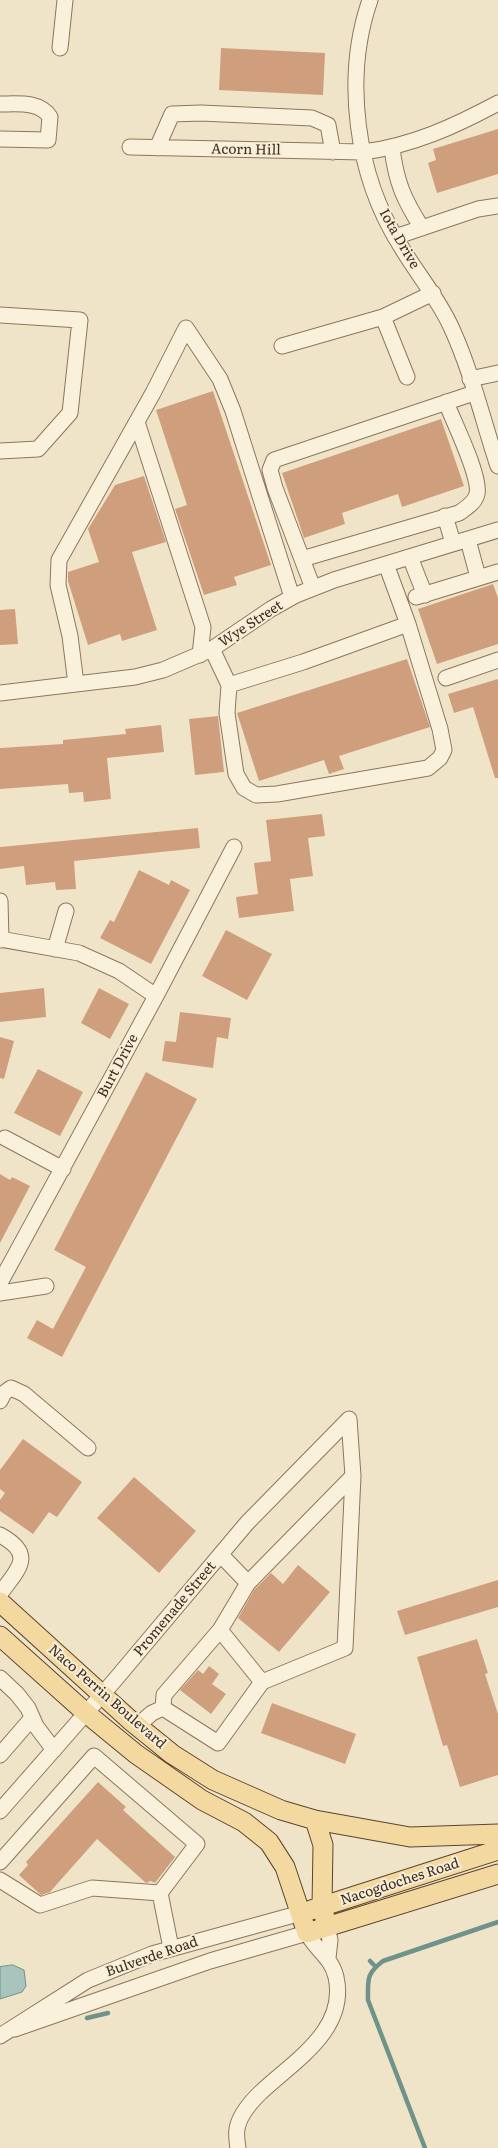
<!DOCTYPE html>
<style>
body{margin:0}
canvas{display:block;background:#f0e4c8}
</style>
<canvas width="498" height="2148"></canvas>
<script>
const c = document.querySelector('canvas').getContext('2d');
c.lineJoin = 'round';
function fill(path, color) {
  c.fillStyle = color;
  c.fill(path, 'evenodd');
}
function trace(path, color, width, dash) {
  c.strokeStyle = color;
  c.lineWidth = width;
  c.lineCap = dash ? 'butt' : 'round';
  c.setLineDash(dash || []);
  c.stroke(path);
}
function write(font, color, halo, rows, align = 'center') {
  c.font = font + ' Literata,serif';
  c.lineWidth = 4;
  c.setLineDash([]);
  c.textBaseline = 'middle';
  c.strokeStyle = halo;
  c.fillStyle = color;
  for (const [text, x, y, turn = 0] of rows) {
    c.save();
    c.translate(x, y);
    c.rotate((+turn || 0) * Math.PI / 180);
    c.textAlign = isNaN(turn) ? turn : align;
    if (halo) c.strokeText(text, 0, 0);
    c.fillText(text, 0, 0);
    c.restore();
  }
}
const water = new Path2D(`
 M 13,1965 L 24,1970 L 26,1986 L 22,1992 L 0,1999 L 0,1967 Z`);
fill(water, '#a9c4bc');
trace(water, '#6f938a', 1);
trace(new Path2D(`
 M 370,1961 L 376,1967
 M 87,2018 L 108,2013
 M 425,2148 L 368,2000 C 368,1979 366,1974 383,1961 L 498,1922`), '#6f938a', 4.5);
fill(new Path2D(`
 M 221,48 L 325,53 L 323,95 L 219,90 Z
 M 498,129 L 498,174 L 437,193 L 428,163 L 436,160 L 433,149 Z
 M 213,391 L 271,565 L 234,577 L 237,585 L 204,595 L 175,509 L 187,505 L 156,410 Z
 M 441,419 L 464,486 L 402,507 L 398,494 L 342,513 L 345,524 L 304,538 L 282,473 Z
 M 144,476 L 166,542 L 132,552 L 157,630 L 122,641 L 120,634 L 88,645 L 68,581 L 68,572 L 99,562 L 88,529 L 115,485 Z
 M 493,584 L 498,598 L 498,644 L 437,664 L 418,609 Z
 M 15,609 L 18,644 L 0,645 L 0,610 Z
 M 407,659 L 430,727 L 339,756 L 344,769 L 329,774 L 324,760 L 259,781 L 237,713 Z
 M 498,679 L 498,778 L 495,778 L 473,707 L 454,713 L 448,694 Z
 M 218,716 L 224,772 L 195,775 L 189,719 Z
 M 161,725 L 164,752 L 107,758 L 111,799 L 84,802 L 83,792 L 69,793 L 68,784 L 0,789 L 0,748 L 63,744 L 63,740 L 126,734 L 125,729 Z
 M 322,814 L 325,836 L 308,838 L 313,876 L 290,879 L 294,911 L 239,918 L 236,897 L 258,894 L 254,863 L 271,861 L 266,820 Z
 M 198,828 L 200,848 L 74,861 L 76,889 L 56,890 L 55,882 L 26,885 L 24,866 L 0,869 L 0,847 Z
 M 139,870 L 169,885 L 171,880 L 190,890 L 151,964 L 100,938 L 110,920 L 114,922 Z
 M 226,930 L 272,954 L 247,1000 L 202,976 Z
 M 44,988 L 46,1017 L 0,1022 L 0,993 Z
 M 99,988 L 129,1004 L 110,1039 L 81,1023 Z
 M 180,1012 L 231,1018 L 228,1039 L 217,1037 L 213,1068 L 162,1061 L 165,1041 L 176,1042 Z
 M 0,1037 L 14,1041 L 4,1079 L 0,1078 Z
 M 38,1069 L 83,1092 L 60,1136 L 14,1113 Z
 M 146,1072 L 197,1099 L 62,1357 L 27,1338 L 37,1320 L 53,1329 L 86,1267 L 54,1250 Z
 M 0,1174 L 10,1180 L 12,1177 L 30,1186 L 0,1243 Z
 M 23,1439 L 82,1482 L 57,1517 L 49,1512 L 33,1534 L 0,1511 L 0,1500 L 5,1493 L 0,1489 L 0,1470 Z
 M 134,1477 L 196,1531 L 159,1573 L 97,1518 Z
 M 298,1565 L 330,1592 L 279,1652 L 238,1618 L 254,1590 L 271,1573 L 283,1584 Z
 M 498,1580 L 498,1607 L 405,1635 L 397,1611 Z
 M 477,1639 L 488,1673 L 485,1674 L 498,1714 L 498,1775 L 460,1787 L 447,1745 L 443,1746 L 417,1657 Z
 M 209,1666 L 219,1674 L 212,1684 L 226,1694 L 211,1714 L 180,1690 L 198,1670 L 203,1674 Z
 M 272,1703 L 356,1734 L 345,1764 L 261,1733 Z
 M 98,1782 L 126,1807 L 123,1810 L 175,1857 L 155,1883 L 151,1881 L 146,1883 L 97,1839 L 50,1892 L 41,1895 L 19,1875 L 28,1865 L 26,1862 Z`), '#cf9f7d');
const minor = new Path2D(`
 M 370,0 C 343,78 356,175 400,245 C 417,274 439,299 452,329 C 472,373 483,421 498,466
 M 60,48 L 65,0
 M 0,104 C 18,104 40,101 50,117 L 48,140 L 0,139
 M 130,147 L 363,152 C 412,146 455,126 498,103
 M 157,148 L 172,114 L 201,113 L 312,118 L 328,125 L 333,152
 M 392,148 C 396,182 404,200 422,228
 M 395,237 L 478,209 L 498,206
 M 0,315 L 80,320 L 70,413 L 38,449 L 0,451
 M 383,317 L 407,377
 M 282,346 L 383,317 L 433,293
 M 470,379 L 498,373
 M 137,422 L 203,627 L 200,655
 M 445,516 L 453,543
 M 468,540 L 478,577
 M 410,557 L 425,595
 M 302,559 L 459,513 C 466,508 475,503 477,494 C 481,476 453,421 446,402
 M 386,564 L 408,624 L 440,729 L 444,750 L 440,758 L 428,768 L 277,794 L 256,795 L 244,788 L 236,774 L 227,713 L 229,685 L 303,662 L 408,624
 M 313,588 L 275,488 L 270,470 L 274,460 L 474,393
 M 416,597 L 498,572
 M 212,649 L 229,685
 M 446,678 L 498,660
 M 76,684 L 70,636 L 58,585 L 59,560 L 153,393 L 186,328 L 220,379 L 233,411 L 292,597
 M 0,693 L 135,677 L 163,670 L 212,649 L 271,609 L 296,595 L 334,580 L 498,530
 M 0,901 L 1,940
 M 0,939 L 79,953 L 119,971 L 156,996
 M 55,949 L 66,911
 M 5,1138 L 63,1169
 M 0,1283 L 156,996 L 234,847
 M 0,1293 L 46,1286
 M 0,1401 L 4,1393 L 11,1388 L 24,1394 L 88,1448
 M 0,1535 C 37,1555 17,1570 0,1594
 M 220,1630 L 262,1682 L 218,1743 L 163,1708 L 164,1695 L 220,1630 L 248,1583 L 221,1555
 M 0,1678 L 17,1694 L 28,1708 L 36,1726 L 54,1750
 M 262,1682 L 345,1648 L 353,1476
 M 137,1726 L 152,1713 L 163,1708
 M 0,1755 L 32,1718
 M 0,1811 L 114,1681 L 247,1523 L 349,1419 L 353,1476 L 248,1583
 M 0,1862 L 94,1756 L 197,1844 L 160,1893 L 171,1948
 M 0,1880 L 40,1905 L 92,1888 L 160,1893
 M 327,1927 L 330,1940 L 328,1958
 M 15,2029 L 210,1961 L 307,1933 C 315,1949 332,1958 336,1977 C 348,2031 292,2062 259,2094 C 250,2103 239,2116 237,2129 C 236,2135 237,2142 238,2148
 M 0,2036 L 88,1980 L 152,1954 L 301,1913`);
const major = new Path2D(`
 M 0,1602 L 130,1720 L 172,1754 L 213,1780 L 281,1810 L 315,1820 L 323,1845 L 322,1906 L 327,1927
 M 0,1636 L 86,1713 L 136,1754 L 202,1800 L 244,1822 L 269,1842 L 285,1867 L 307,1933 L 498,1874
 M 315,1820 L 410,1837 L 498,1834
 M 311,1910 L 498,1850`);
trace(minor, '#8d765c', 17);
trace(major, '#5b4430', 21);
trace(minor, '#faf1dc', 15);
trace(major, '#f3d9a0', 19);
write('14px', '#3d2e20', '#f7eed8', [
 ["Acorn Hill",246,150,1],
 ["Iota Drive",399,239,60],
 ["Wye Street",251,624,-33],
 ["Burt Drive",118,1066,-62],
 ["Promenade Street",175,1609,-50],
 ["Naco Perrin Boulevard",107,1697,41],
 ["Nacogdoches Road",400,1882,-18],
 ["Bulverde Road",152,1957,-19]
]);
</script>
